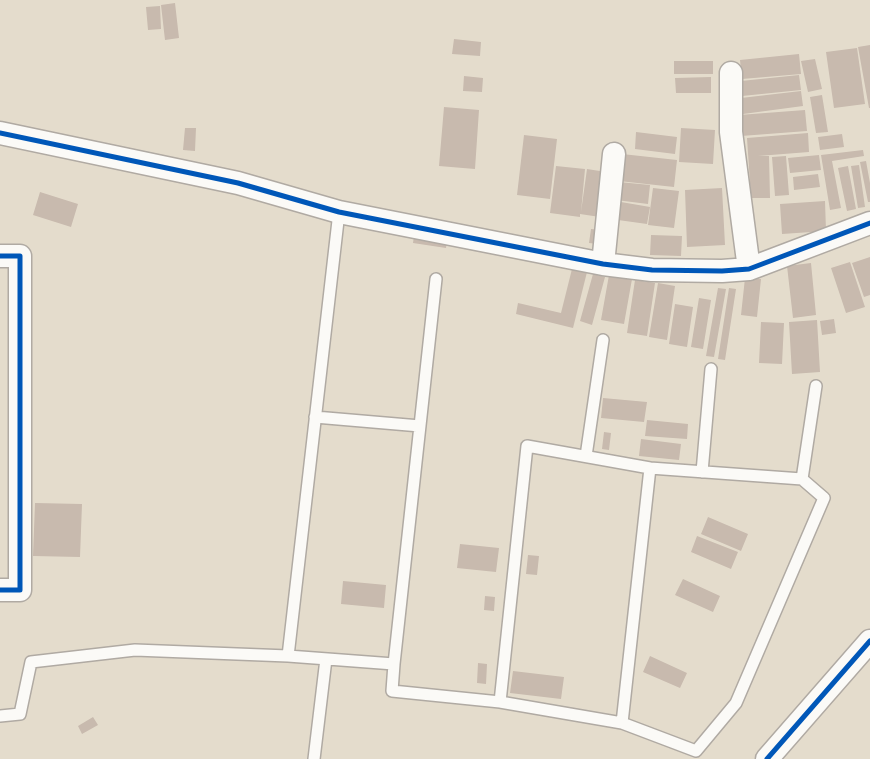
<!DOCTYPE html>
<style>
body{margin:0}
canvas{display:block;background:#e4dccc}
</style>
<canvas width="870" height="759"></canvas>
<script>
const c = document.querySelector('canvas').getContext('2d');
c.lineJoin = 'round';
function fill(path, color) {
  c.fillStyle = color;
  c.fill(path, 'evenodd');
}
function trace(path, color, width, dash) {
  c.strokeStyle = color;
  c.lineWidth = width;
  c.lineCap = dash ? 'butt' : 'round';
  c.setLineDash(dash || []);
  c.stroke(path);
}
fill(new Path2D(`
 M 175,3 L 179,38 L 165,40 L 161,5 Z
 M 160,6 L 161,29 L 148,30 L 146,7 Z
 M 454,39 L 481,42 L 480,56 L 452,54 Z
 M 870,45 L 870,108 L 869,108 L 858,47 Z
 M 857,48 L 865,104 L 834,108 L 826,52 Z
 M 799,54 L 801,74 L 742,79 L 740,60 Z
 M 815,59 L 822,89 L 808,92 L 801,61 Z
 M 674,61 L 713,61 L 713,74 L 674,74 Z
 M 799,75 L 801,90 L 742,96 L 741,81 Z
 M 464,76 L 483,78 L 482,92 L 463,91 Z
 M 711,77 L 711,93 L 676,93 L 675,78 Z
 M 801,91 L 803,106 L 743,114 L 741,98 Z
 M 822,95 L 828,132 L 816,133 L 810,97 Z
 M 444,107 L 479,110 L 475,169 L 439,166 Z
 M 805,110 L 807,131 L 741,136 L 739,115 Z
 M 185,128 L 196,128 L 195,151 L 183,150 Z
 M 681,128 L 715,130 L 713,164 L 679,162 Z
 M 636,132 L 677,137 L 675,154 L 635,149 Z
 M 808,133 L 809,152 L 758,156 L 769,156 L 770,198 L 751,198 L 747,138 Z
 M 842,134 L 844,147 L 820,150 L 818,137 Z
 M 524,135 L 557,139 L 550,199 L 517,195 Z
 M 863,150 L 864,156 L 832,161 L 841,208 L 830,210 L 821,155 Z
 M 622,154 L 677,160 L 674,187 L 619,181 Z
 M 819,155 L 821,170 L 790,173 L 788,158 Z
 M 786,156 L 789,195 L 775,196 L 772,157 Z
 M 866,161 L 870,183 L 870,202 L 868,202 L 860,162 Z
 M 859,165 L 865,207 L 858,208 L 851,166 Z
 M 556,166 L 585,169 L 581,212 L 587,169 L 606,172 L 600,217 L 580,214 L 580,217 L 550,213 Z
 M 848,166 L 856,209 L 847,211 L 838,168 Z
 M 818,174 L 820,187 L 794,190 L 793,177 Z
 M 619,182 L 650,185 L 648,204 L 616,200 Z
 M 653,188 L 679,191 L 674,228 L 648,225 Z
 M 722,188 L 725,245 L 687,247 L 685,190 Z
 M 40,192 L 78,204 L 71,227 L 33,215 Z
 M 825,201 L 826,231 L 782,234 L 780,204 Z
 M 621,202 L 650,207 L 647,224 L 618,220 Z
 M 415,229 L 448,234 L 446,248 L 413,243 Z
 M 591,229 L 600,230 L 598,244 L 589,243 Z
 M 651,235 L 682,236 L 681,256 L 650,255 Z
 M 870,257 L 870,295 L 864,297 L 852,263 Z
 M 850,262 L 865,307 L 846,313 L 831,268 Z
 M 811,263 L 816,315 L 793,318 L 787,266 Z
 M 572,269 L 587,272 L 573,328 L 516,314 L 518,303 L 561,313 Z
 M 593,274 L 605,277 L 592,325 L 580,321 Z
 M 609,275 L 632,279 L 624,324 L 601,320 Z
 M 745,278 L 761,279 L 757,317 L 741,315 Z
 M 635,280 L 655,283 L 647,336 L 627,333 Z
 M 658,283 L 675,286 L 667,340 L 649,337 Z
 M 718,288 L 726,289 L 714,357 L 706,356 Z
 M 729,288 L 736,289 L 725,360 L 718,359 Z
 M 699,298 L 711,300 L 703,349 L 691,347 Z
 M 675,304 L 693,307 L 687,347 L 669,344 Z
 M 834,319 L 836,333 L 822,335 L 820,321 Z
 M 817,320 L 820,372 L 792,374 L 789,322 Z
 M 761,322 L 784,323 L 782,364 L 759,363 Z
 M 603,398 L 647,402 L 644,422 L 601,418 Z
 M 647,420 L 688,424 L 687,439 L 645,436 Z
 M 604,432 L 611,433 L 609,450 L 602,449 Z
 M 641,439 L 681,444 L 679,460 L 639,456 Z
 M 35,503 L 82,504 L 80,557 L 33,556 Z
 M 708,517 L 748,534 L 741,551 L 701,534 Z
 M 697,536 L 738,552 L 731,569 L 691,552 Z
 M 460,544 L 499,548 L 496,572 L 457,568 Z
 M 528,555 L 539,556 L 537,575 L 526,574 Z
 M 683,579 L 720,596 L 713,612 L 675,595 Z
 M 343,581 L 386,585 L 384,608 L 341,604 Z
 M 485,596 L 495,597 L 494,611 L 484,610 Z
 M 650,656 L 687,673 L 680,688 L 643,672 Z
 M 478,663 L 487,664 L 486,684 L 477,683 Z
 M 513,671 L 564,677 L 561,699 L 510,693 Z
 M 93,717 L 98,725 L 82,734 L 78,726 Z`), '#c8baae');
const lane = new Path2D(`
 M 339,212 L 288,656 L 394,664 L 436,279
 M 315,417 L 420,426
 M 586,456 L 603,340
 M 702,472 L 711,369
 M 802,479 L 816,386
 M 394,664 L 392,691 L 500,702 L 527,446 L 650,468 L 622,723 L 696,751 L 736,703 L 824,498 L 802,479 L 650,468
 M 500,702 L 622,723
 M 0,716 L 20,714 L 31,662 L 135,650 L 288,656
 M 314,759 L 326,659`);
const street = new Path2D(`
 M 731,73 L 731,132 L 749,269
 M 0,133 L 238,183 L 339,212 L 603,264 L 652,270 L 722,271 L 749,269 L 870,223
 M 0,256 L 20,256 L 20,590 L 0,590
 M 603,264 L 614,154
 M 767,759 L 870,641`);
trace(lane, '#b0aaa3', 14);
trace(street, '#b0aaa3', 25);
trace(lane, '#fbfaf7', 11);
trace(street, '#fbfaf7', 22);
trace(new Path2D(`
 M 0,133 L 238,183 L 339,212 L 603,264 L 652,270 L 722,271 L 749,269 L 870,223
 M 0,256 L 20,256 L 20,590 L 0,590
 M 767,759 L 870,641`), '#0057b8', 5);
</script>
